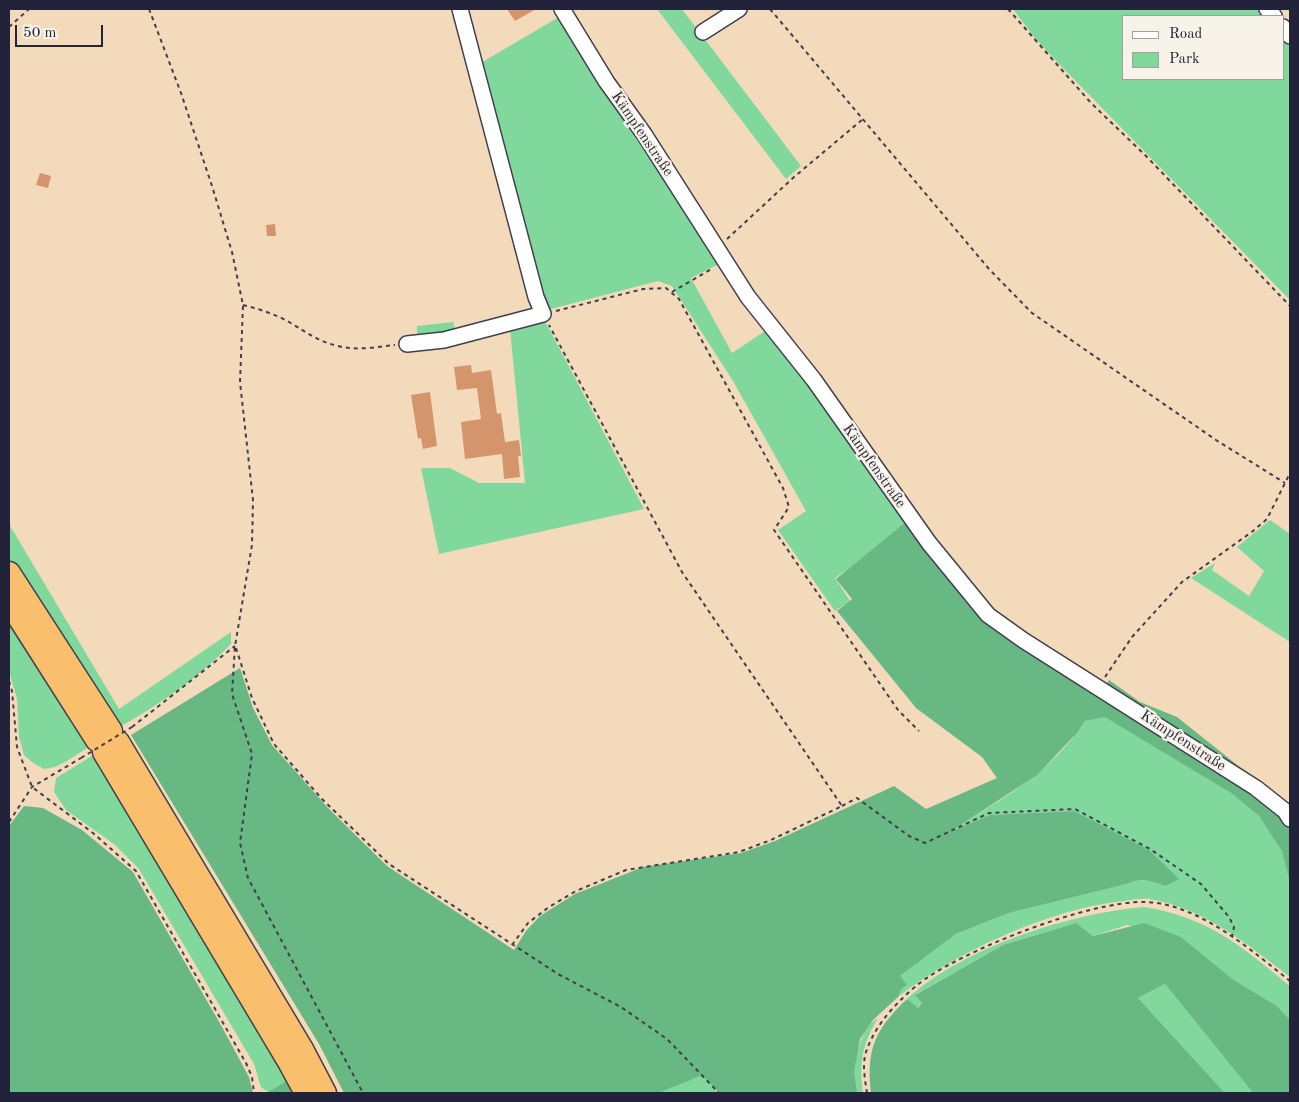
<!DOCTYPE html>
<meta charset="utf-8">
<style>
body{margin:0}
#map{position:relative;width:1299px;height:1102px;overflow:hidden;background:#f3dabb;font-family:"Old Standard TT",serif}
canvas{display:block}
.frame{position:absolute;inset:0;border:10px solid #22223b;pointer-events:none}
.legend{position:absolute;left:1122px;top:15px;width:162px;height:65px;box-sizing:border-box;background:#f7f3e8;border:1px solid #a29fa3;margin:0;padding:6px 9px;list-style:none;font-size:15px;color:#22223b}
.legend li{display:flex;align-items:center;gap:10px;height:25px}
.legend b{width:25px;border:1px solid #a29fa3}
.scale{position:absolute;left:15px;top:25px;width:88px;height:22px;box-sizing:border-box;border:2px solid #22223b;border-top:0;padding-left:6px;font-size:15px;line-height:18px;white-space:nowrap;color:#22223b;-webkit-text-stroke:4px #f7f3e8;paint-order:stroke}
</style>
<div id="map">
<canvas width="1299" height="1102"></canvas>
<div class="frame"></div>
<ul class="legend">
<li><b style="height:6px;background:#fff"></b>Road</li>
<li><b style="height:14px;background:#80d89c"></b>Park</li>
</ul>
<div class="scale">50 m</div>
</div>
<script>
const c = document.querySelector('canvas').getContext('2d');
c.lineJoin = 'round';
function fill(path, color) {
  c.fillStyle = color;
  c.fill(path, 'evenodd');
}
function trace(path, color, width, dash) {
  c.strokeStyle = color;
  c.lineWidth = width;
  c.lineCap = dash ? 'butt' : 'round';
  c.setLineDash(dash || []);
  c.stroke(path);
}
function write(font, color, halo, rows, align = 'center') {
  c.font = font + ' "Old Standard TT",serif';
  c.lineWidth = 4.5;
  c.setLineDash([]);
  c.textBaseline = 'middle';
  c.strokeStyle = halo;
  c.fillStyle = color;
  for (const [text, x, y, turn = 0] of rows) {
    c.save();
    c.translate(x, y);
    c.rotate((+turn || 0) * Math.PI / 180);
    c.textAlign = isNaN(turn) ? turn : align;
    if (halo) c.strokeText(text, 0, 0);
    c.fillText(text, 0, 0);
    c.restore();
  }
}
fill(new Path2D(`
 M 657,9 L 682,9 L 801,166 L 786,179 Z
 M 1013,9 L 1257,9 L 1264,16 L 1123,16 L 1123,79 L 1283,79 L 1283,38 L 1290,47 L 1290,300 L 1058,63 L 1034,37 Z
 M 559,17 L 721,263 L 691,278 L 732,353 L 768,329 L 784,348 L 909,527 L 835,578 L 850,601 L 835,611 L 778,530 L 806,511 L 733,381 L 672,286 L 658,281 L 551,309 L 541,302 L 479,64 Z
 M 537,319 L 546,323 L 644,509 L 439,554 L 421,468 L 450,468 L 479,483 L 525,483 L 510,329 Z
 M 453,322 L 456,333 L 417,339 L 417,326 Z
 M 1270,520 L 1290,534 L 1290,642 L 1191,578 L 1215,563 L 1212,570 L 1249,596 L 1264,571 L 1237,547 Z
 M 9,524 L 119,709 L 231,632 L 231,644 C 197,679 159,705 116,729 L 9,559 Z
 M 9,618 L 90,746 L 67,761 L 55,767 L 44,769 L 33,763 L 24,755 L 19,737 L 17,699 L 9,671 Z
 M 1105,716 L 1231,793 L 1259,816 L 1283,851 L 1290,882 L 1290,977 C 1247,944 1204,908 1149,899 C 1141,898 1131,900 1123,901 C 1049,909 956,952 898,997 L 900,976 L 956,934 L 1009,913 L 1127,884 C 1141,877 1151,881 1165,886 L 1074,811 L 990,815 L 945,835 C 995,803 1052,773 1085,721 Z
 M 95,754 L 288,1080 L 268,1092 L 261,1087 L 254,1064 L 139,869 L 114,844 L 66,810 L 54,792 L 56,778 Z
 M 1144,907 C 1208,917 1241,946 1290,986 L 1290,1020 L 1277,1006 L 1234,980 L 1181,937 L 1127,925 L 1093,936 L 1076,923 L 1003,945 L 916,994 L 922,1003 L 917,1008 L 907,999 C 962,948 1070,913 1144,907 Z
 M 1165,984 L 1253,1093 L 1225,1093 L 1138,998 Z
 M 878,1018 C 862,1045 859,1062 863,1093 L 857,1093 C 848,1075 859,1027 878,1018 Z
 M 702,1074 L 717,1092 L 659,1093 Z`), '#80d89c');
fill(new Path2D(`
 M 907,521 L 986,617 L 1102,693 L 1109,680 L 1140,702 L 1177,717 L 1290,807 L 1290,882 L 1282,851 L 1259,816 L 1231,793 L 1105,717 L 1085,721 L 1077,733 L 1037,775 L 950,832 L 990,815 L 1074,811 L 1149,850 L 1179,879 L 1165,886 C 1151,881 1141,877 1127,884 L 1009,913 L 956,934 L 900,976 L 907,985 L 901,989 L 898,997 L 873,1020 L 860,1039 L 854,1072 L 857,1093 L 715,1093 L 717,1091 L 702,1075 L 659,1093 L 344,1093 L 319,1044 L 131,735 L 240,668 L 253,708 L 272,745 L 329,809 L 387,866 L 514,950 L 526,931 L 540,916 L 575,894 L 643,867 L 741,853 L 775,841 L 894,786 L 926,809 L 997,778 L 982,757 L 916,708 L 837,611 L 852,599 L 836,579 Z
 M 24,806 L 43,808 L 82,830 L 133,872 L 222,1027 L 249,1077 L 253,1093 L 9,1093 L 9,826 Z
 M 1076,923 L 1093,936 L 1144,923 L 1181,937 L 1234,980 L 1277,1006 L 1290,1020 L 1290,1093 L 1253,1093 L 1165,984 L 1138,998 L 1225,1093 L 871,1093 C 866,1050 875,1029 907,999 L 918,1008 L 922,1003 L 915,995 L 1003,945 Z
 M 288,1080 L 295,1093 L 267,1093 L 268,1092 Z`), '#68b884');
fill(new Path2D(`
 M 507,9 L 536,9 L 515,21 Z
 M 40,173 L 51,176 L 48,188 L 36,185 Z
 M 275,224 L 276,236 L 267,236 L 266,225 Z
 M 471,365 L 472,373 L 491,370 L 497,414 L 501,413 L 505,442 L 519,440 L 521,456 L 518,456 L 520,477 L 504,479 L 502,454 L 465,459 L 461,422 L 481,419 L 477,388 L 457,390 L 454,367 Z
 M 430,392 L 437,446 L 423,449 L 421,438 L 418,439 L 411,395 Z`), '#d5956c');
const minor = new Path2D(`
 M 562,9 L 606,81 L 644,134 L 748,297 L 814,380 L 929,543 L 988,615 L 1023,640 L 1256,788 L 1285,811 L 1290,819
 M 1267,9 L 1274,16
 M 1283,27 L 1290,36
 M 703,32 L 739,9
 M 407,344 L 444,340 L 543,314 L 536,297 L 460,9`);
const highway = new Path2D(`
 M 9,573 L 111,731
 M 9,602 L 97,740
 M 118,742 L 303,1051 L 325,1093
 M 104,752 L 288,1060 L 306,1093`);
trace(minor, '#413e4e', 18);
trace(highway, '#413e4e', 25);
trace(new Path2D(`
 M 149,9 L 181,93 L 212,186 L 232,252 L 243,305 L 240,382 L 253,500 L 252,545 L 235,646 L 232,694 L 252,754 L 240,843 L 248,878 L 363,1093
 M 770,9 L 989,269 L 1032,313 L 1216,440 L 1285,483
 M 1008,9 L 1091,103 L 1146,156 L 1290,306
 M 9,27 L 29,9
 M 727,239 L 794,177 L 863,119
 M 672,292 L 713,268
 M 243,305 C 259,309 275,314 289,322 C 306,332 319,342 338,346 C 356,351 377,347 395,345
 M 556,311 L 643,289 L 666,288 L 679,299 L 783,488 L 789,507 L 774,530 L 898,710 L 919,731
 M 236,648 L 252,698 L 274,744 L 322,799 L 389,864 L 558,974 L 621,1007 L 667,1039 L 719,1093
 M 1105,677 L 1132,637 L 1182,582 L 1253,531 L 1267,519 L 1290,473
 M 9,681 L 12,691 L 17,747 L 32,787 L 93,833 L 136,871 L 246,1063 L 252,1077 L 254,1093
 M 132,727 L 235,646
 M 842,806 L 857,798 L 909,836 L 925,843 L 989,813 L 1075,809 L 1150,849 L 1201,884 L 1229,917 L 1234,927 L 1232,937
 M 9,822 L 32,787 L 81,758
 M 512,945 L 528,923 L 549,907 L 576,891 L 626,870 L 739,852 L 771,840 L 842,806 L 682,572 L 549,325
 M 867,1093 C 865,1080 862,1064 866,1052 C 875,1025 895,1004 916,986 C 959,951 1090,900 1146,902 C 1199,904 1251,950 1290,981`), '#413e4e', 2, [4, 4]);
trace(minor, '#fff', 15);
trace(highway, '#f9bf6d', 22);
trace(new Path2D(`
 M 81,758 L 132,727`), '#413e4e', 2, [4, 4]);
write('15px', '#22223b', '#f7f3e8', [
 ["Kämpfenstraße",642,134,56],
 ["Kämpfenstraße",874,466,55],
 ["Kämpfenstraße",1183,741,33]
]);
</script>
